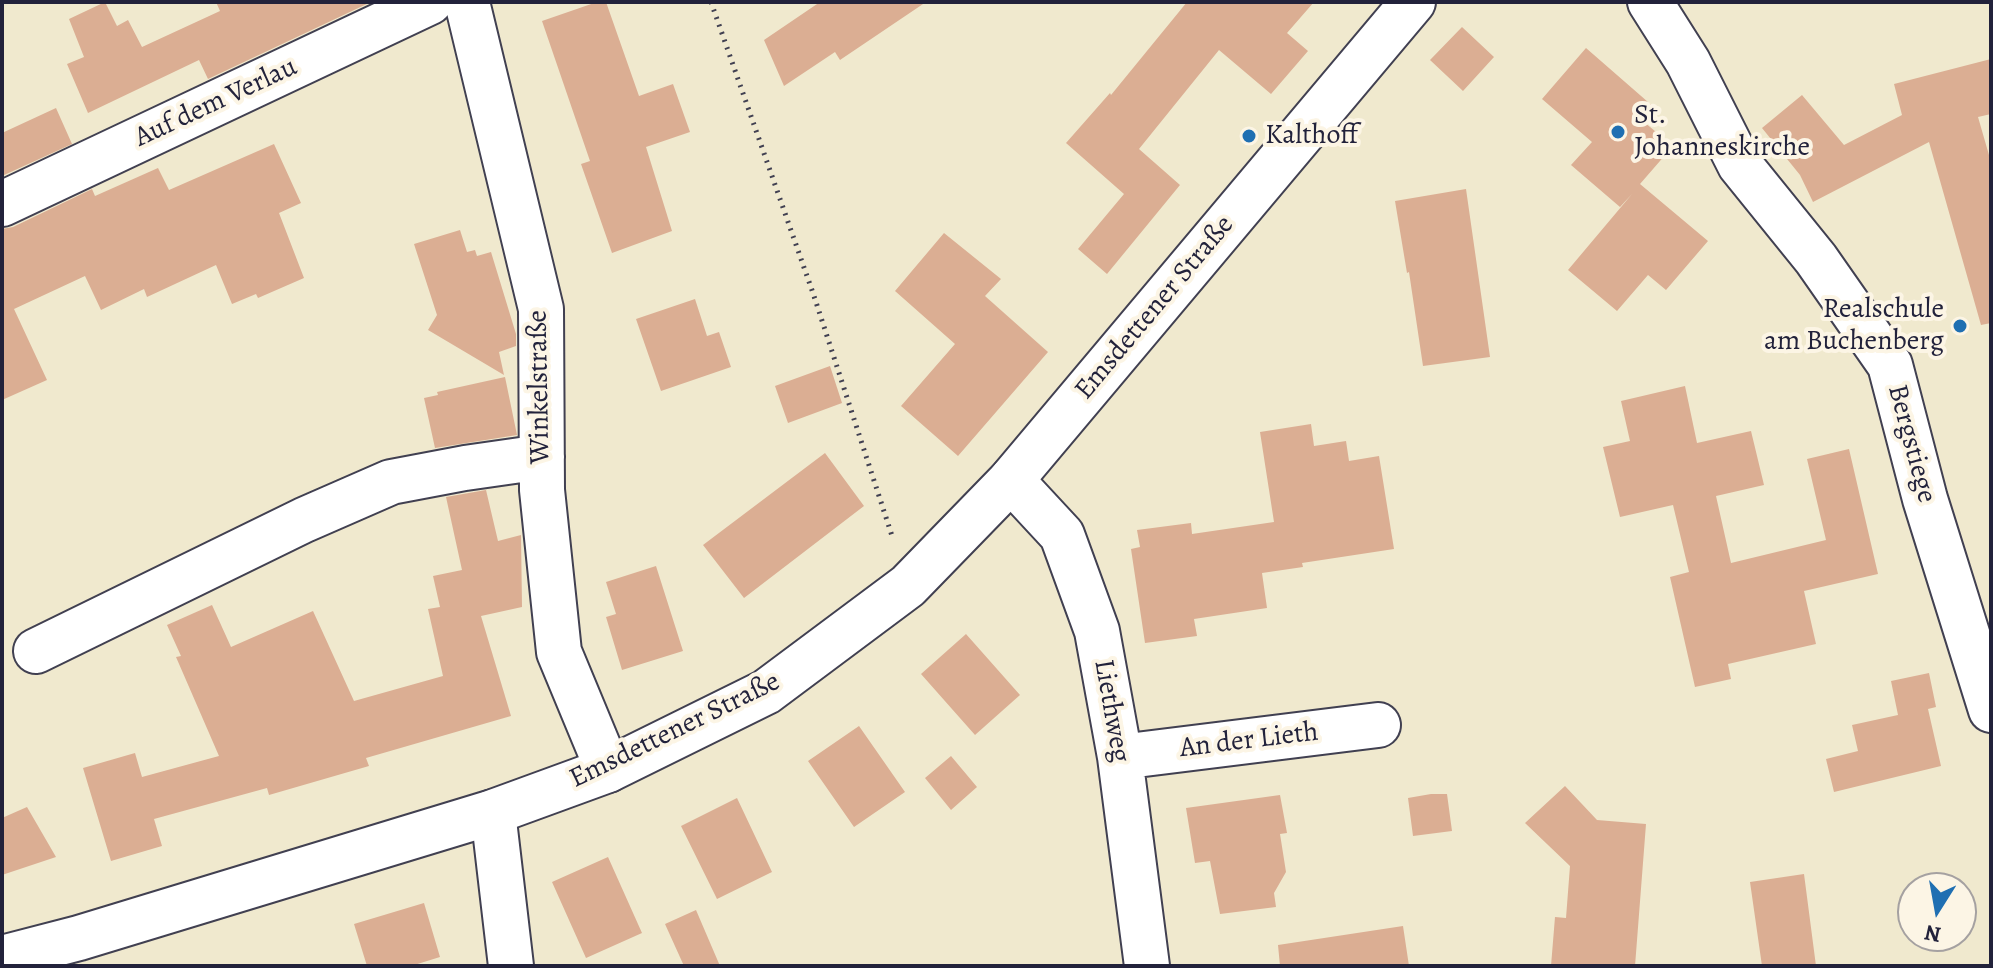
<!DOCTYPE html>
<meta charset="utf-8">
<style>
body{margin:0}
#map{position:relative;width:1993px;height:968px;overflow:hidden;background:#f0e9ce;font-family:Alegreya,serif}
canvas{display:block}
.frame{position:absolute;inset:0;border:4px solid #22223b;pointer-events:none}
.north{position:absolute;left:1897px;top:872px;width:80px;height:80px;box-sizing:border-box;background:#fcf5e5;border:2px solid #a5a1a1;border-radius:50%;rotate:191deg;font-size:22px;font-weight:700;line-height:32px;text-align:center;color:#22223b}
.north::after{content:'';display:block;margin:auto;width:28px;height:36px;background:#1f6fb2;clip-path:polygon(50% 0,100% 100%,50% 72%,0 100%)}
</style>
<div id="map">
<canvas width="1993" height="968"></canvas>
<div class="frame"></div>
<div class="north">N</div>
</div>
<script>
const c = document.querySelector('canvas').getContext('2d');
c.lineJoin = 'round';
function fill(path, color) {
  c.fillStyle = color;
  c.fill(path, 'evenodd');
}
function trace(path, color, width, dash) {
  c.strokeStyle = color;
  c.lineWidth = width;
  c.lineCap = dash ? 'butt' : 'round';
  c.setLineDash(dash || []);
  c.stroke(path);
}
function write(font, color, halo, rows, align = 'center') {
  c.font = font + ' Alegreya,serif';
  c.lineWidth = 8;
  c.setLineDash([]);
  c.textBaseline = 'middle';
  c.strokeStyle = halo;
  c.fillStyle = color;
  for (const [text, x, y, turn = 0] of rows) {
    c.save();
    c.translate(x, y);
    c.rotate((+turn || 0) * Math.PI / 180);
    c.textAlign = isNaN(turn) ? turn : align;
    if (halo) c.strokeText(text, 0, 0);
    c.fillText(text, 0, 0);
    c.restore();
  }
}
fill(new Path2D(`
 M 105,2 L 117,26 L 128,20 L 142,47 L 220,11 L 216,2 L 371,2 L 208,79 L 199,60 L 88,113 L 67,64 L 84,57 L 69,19 Z
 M 597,2 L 606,2 L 639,96 L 673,84 L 690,132 L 646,147 L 672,231 L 612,253 L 581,164 L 590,161 L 542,21 Z
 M 820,2 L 926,2 L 840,60 L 835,52 L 784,86 L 764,40 Z
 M 1187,2 L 1314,2 L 1287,33 L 1308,51 L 1271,94 L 1219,50 L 1139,149 L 1180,185 L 1107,274 L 1078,249 L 1124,194 L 1066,143 L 1110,93 L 1111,95 Z
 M 1462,27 L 1494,57 L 1463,91 L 1430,60 Z
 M 1586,48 L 1656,109 L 1644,122 L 1673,146 L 1640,184 L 1708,241 L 1666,290 L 1648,275 L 1617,311 L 1568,270 L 1632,194 L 1620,207 L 1571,165 L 1592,142 L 1542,99 Z
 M 1991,59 L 1991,114 L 1978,117 L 1991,162 L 1991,323 L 1981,325 L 1929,142 L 1813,202 L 1800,175 L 1762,128 L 1802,95 L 1844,145 L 1902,115 L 1894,84 Z
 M 56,108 L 72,144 L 2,176 L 2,133 Z
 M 274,144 L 301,203 L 279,213 L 304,278 L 258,298 L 256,294 L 232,304 L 216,265 L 147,297 L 144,289 L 101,310 L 85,276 L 14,309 L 47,380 L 2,400 L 2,229 L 13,227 L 92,189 L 95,196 L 158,168 L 169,190 Z
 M 1466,189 L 1490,357 L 1423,366 L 1409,272 L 1407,273 L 1395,201 Z
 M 460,230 L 467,252 L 475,250 L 477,256 L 491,252 L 516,334 L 516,346 L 499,352 L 504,375 L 428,330 L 437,315 L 414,244 Z
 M 944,233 L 1001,279 L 985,296 L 1048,352 L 958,456 L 901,406 L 955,344 L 895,291 Z
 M 695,299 L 707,336 L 719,332 L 731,367 L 661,391 L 636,319 Z
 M 830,366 L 842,403 L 788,423 L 775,386 Z
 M 505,377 L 517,435 L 435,448 L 424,398 L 438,395 L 437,392 Z
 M 1685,386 L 1697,443 L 1751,431 L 1764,485 L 1716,496 L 1731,563 L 1826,540 L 1807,459 L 1849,449 L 1878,574 L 1804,591 L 1816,644 L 1728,664 L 1731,679 L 1695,687 L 1670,577 L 1689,572 L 1673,505 L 1620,517 L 1603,447 L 1630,441 L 1621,401 Z
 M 1311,424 L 1314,446 L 1346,441 L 1349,461 L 1379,456 L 1394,549 L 1302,563 L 1303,567 L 1262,573 L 1267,608 L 1194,619 L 1197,636 L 1145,643 L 1131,549 L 1140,547 L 1137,530 L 1191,523 L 1192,534 L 1274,522 L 1260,432 Z
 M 825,453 L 864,506 L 744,598 L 703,545 Z
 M 486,490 L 498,541 L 521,535 L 522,607 L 481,616 L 511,716 L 366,758 L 369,766 L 269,795 L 267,788 L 154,819 L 162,846 L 111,861 L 83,768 L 135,753 L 142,777 L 219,756 L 176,657 L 181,656 L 167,625 L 212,605 L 231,647 L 313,611 L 354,701 L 443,676 L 428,609 L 440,607 L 433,576 L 462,570 L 446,497 Z
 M 656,566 L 683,651 L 622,670 L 606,617 L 616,614 L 606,582 Z
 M 966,634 L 1020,695 L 975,735 L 921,674 Z
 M 1929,673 L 1936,707 L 1928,709 L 1941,766 L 1834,792 L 1826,759 L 1858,751 L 1852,725 L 1898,715 L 1891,681 Z
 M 859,726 L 905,792 L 854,827 L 808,761 Z
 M 951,756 L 977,787 L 951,810 L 925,778 Z
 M 1565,786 L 1597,820 L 1646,824 L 1635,966 L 1551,966 L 1555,917 L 1566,918 L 1570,866 L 1525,823 Z
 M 1431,794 L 1447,794 L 1452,831 L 1413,836 L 1408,798 Z
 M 1280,795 L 1287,833 L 1280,834 L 1286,872 L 1274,893 L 1276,907 L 1220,914 L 1210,861 L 1195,863 L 1186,808 Z
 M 737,798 L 772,872 L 717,899 L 681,826 Z
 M 27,807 L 56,857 L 2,875 L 2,818 Z
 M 608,857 L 642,933 L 586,958 L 552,882 Z
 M 1804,874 L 1816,966 L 1762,966 L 1750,882 Z
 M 424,903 L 440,957 L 411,966 L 367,966 L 354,924 Z
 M 696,910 L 720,966 L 684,966 L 665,924 Z
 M 1403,926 L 1409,966 L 1280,966 L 1278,945 Z`), '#dbae93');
const minor = new Path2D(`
 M 467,2 L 541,309 L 542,490 L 559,652 L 608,770
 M 1650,2 L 1688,62 L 1740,165 L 1816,259 L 1890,365 L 1925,499 L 1991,710
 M 2,204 L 430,2
 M 1011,480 L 1062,535 L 1097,631 L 1120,757 L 1147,966
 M 36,651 L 304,520 L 391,482 L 465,468 L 542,457
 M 1120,757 L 1378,725
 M 493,812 L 511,966`);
const major = new Path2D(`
 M 2,958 L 79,938 L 493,812 L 608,770 L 766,692 L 908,586 L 1011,480 L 1413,2`);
trace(minor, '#414051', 48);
trace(major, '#414051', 48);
trace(new Path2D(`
 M 711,2 L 814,296 L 893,539`), '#414051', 5, [2, 6]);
trace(minor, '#fff', 44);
trace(major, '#fff', 44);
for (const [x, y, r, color] of [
 [1618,132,8,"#1f6fb2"],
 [1249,136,8,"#1f6fb2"],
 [1960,326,8,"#1f6fb2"]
]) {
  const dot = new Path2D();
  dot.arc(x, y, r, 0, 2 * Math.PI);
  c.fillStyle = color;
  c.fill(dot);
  trace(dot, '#fcf5e5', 3);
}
write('28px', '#22223b', '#fcf5e5', [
 ["Auf dem Verlau",216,103,-25],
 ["Emsdettener Straße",1155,308,-50],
 ["Winkelstraße",540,387,-91],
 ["Bergstiege",1911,444,75],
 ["Liethweg",1111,711,80],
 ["Emsdettener Straße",675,731,-26],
 ["An der Lieth",1249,741,-7]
]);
write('28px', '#22223b', '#fcf5e5', [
 ["St.",1634,116],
 ["Johanneskirche",1634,148],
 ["Kalthoff",1265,136],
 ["Realschule",1944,310,"right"],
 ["am Buchenberg",1944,342,"right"]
], 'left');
</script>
